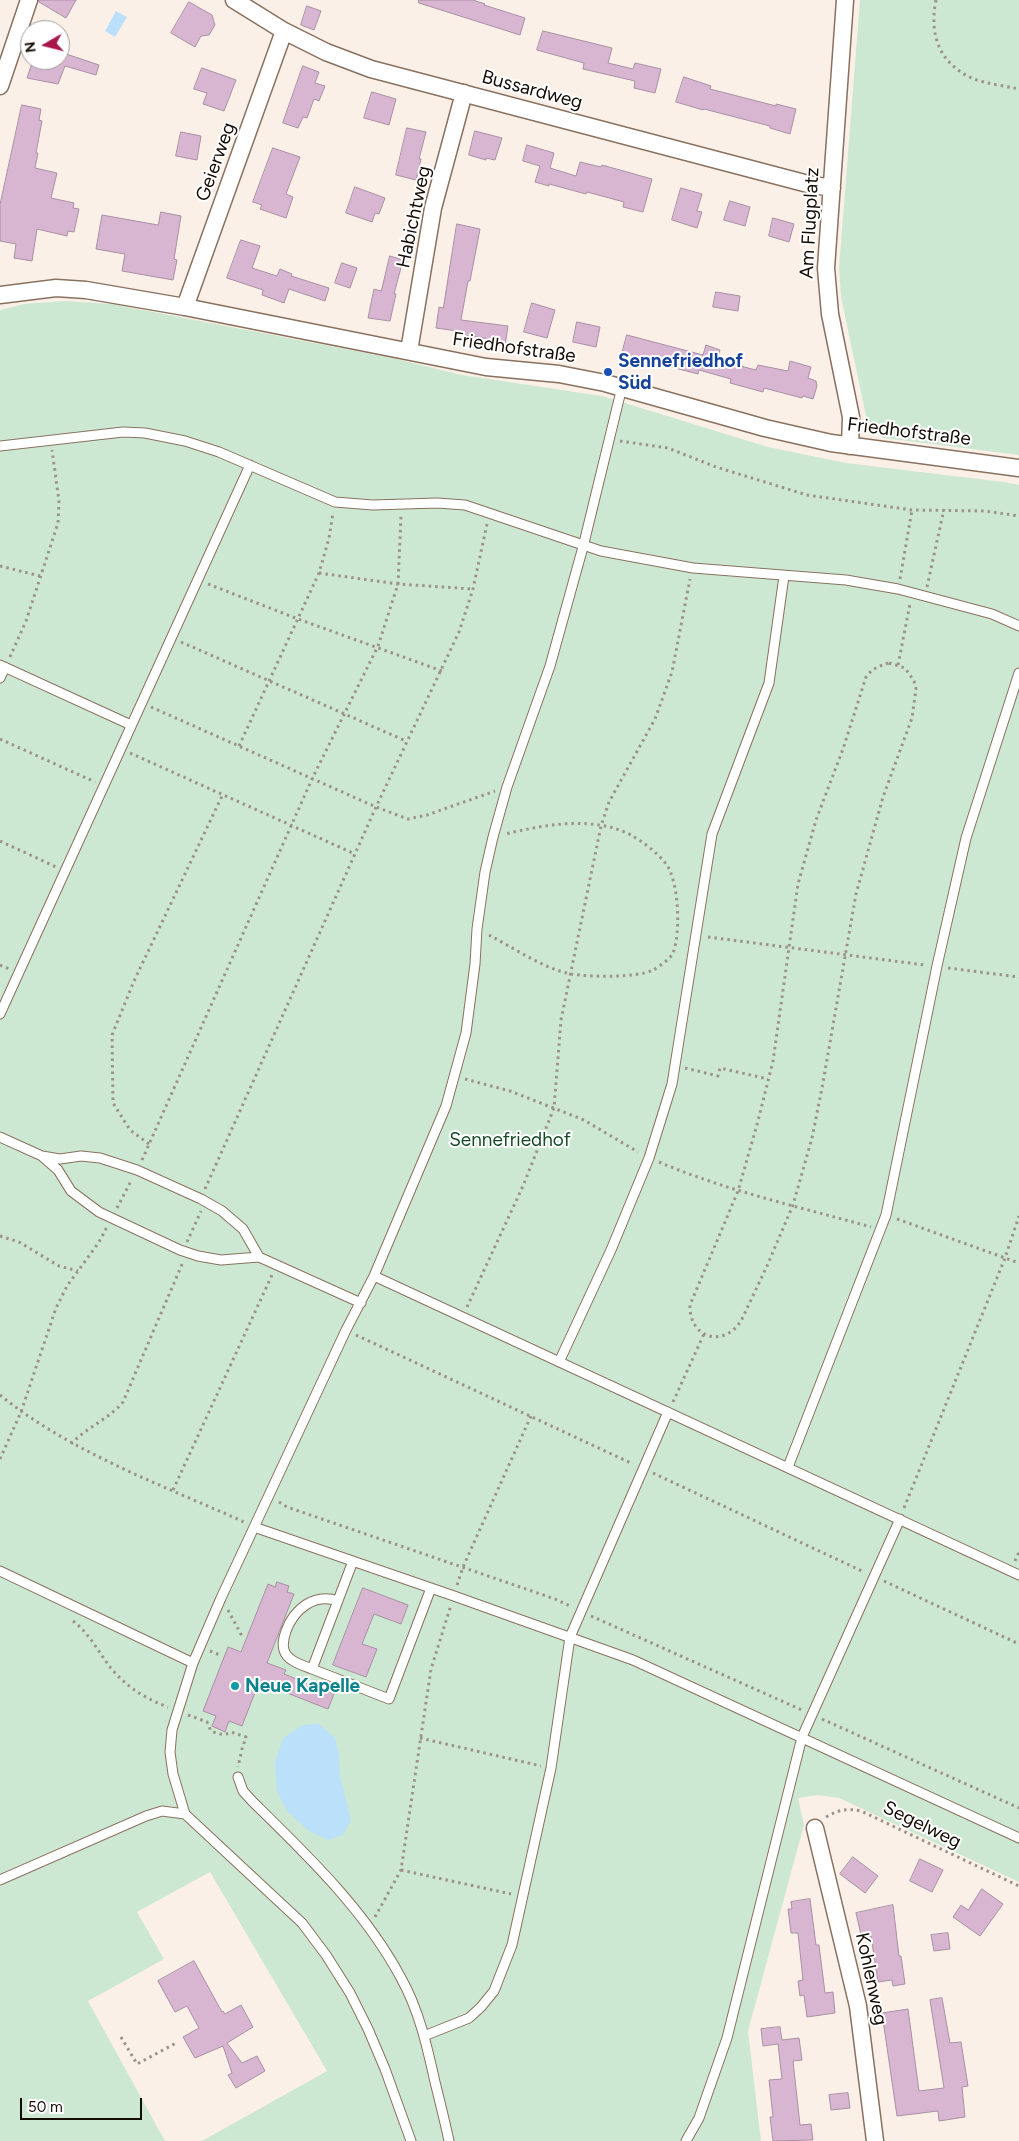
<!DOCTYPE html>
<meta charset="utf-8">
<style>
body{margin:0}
#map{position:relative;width:1019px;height:2141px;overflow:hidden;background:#fbf0e8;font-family:Figtree,sans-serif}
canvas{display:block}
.north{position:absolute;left:20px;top:20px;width:50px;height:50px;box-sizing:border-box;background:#fff;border:1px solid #a19e9b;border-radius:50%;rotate:262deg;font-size:14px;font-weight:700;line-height:20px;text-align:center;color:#150c06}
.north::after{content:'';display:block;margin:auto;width:18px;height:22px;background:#aa174c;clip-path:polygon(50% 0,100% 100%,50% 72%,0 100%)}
.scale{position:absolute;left:20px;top:2098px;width:122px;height:22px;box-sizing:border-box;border:2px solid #150c06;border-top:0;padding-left:6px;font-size:15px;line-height:18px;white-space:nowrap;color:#150c06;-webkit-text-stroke:4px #fff;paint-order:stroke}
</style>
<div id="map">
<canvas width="1019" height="2141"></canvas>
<div class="north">N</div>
<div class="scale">50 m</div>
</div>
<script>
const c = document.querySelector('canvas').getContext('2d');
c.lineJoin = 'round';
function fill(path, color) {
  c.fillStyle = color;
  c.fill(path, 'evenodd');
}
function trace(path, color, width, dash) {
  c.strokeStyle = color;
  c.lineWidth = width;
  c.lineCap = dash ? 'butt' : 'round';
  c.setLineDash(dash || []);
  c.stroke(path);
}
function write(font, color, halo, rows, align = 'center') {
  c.font = font + ' Figtree,sans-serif';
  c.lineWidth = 4;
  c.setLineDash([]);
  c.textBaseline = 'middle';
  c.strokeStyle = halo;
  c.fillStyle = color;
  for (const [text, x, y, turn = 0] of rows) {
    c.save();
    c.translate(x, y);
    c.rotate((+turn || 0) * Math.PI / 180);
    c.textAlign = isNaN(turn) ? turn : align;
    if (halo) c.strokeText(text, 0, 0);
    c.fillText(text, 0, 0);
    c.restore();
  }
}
fill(new Path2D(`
 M 860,0 L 1019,0 L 1019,455 L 884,438 L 875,432 L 866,416 L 841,297 L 839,268 Z
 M 65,301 L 112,304 L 392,358 L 462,375 L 602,396 L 768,447 L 846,463 L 1004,482 L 1019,485 L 1019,1882 L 839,1798 L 818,1795 L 798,1798 L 804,1825 L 748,2031 L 761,2141 L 202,2141 L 327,2071 L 210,1872 L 137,1912 L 164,1959 L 88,2001 L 165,2141 L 0,2141 L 0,310 L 24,304 Z`), '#cde8d2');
fill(new Path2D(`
 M 116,11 L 127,17 L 115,37 L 105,31 Z
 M 319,1724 L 335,1738 L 339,1754 L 340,1776 L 351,1820 L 343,1835 L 328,1840 L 309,1831 L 287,1811 L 277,1792 L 275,1763 L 283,1738 L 303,1725 Z`), '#bbe0fa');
const building = new Path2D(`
 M 39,0 L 76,0 L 66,18 L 39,2 Z
 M 419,0 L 473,0 L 485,4 L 484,5 L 525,18 L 520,35 L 419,3 Z
 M 189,2 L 212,15 L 215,25 L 209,35 L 201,36 L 195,47 L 171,33 Z
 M 307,6 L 321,11 L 314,30 L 301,25 Z
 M 543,31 L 612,48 L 608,63 L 633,69 L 635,63 L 661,69 L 655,93 L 634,88 L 635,81 L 583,69 L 584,63 L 537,50 Z
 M 60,52 L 99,65 L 96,75 L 65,66 L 58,84 L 27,78 L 33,60 L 60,60 Z
 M 303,66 L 319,72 L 315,83 L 325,86 L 319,101 L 314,99 L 307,118 L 303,117 L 298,128 L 283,123 Z
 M 202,68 L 236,80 L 224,111 L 203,104 L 207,93 L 194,89 Z
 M 684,77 L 711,86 L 710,89 L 776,106 L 776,104 L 796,109 L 790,134 L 770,128 L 770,126 L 704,109 L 703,110 L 676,102 Z
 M 372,92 L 396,99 L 389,125 L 364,118 Z
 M 22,105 L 41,109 L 39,120 L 42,121 L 36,153 L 38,153 L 35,168 L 57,173 L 51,198 L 74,203 L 73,208 L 79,209 L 74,232 L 68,231 L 67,236 L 37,229 L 32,261 L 14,258 L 16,244 L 0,241 L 0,205 Z
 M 407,128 L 426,132 L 419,159 L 421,159 L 416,180 L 396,175 Z
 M 475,131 L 502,138 L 495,160 L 486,158 L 486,160 L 469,155 Z
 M 181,132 L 201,136 L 197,160 L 176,156 Z
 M 527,145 L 554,153 L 550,168 L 576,176 L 580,162 L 601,167 L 602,165 L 652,179 L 643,212 L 623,207 L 624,202 L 587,192 L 586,194 L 549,184 L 549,186 L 535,182 L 540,166 L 523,161 Z
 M 273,148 L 300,157 L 286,194 L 293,197 L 286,218 L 260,209 L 262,205 L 253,202 Z
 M 355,187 L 385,198 L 379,214 L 375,213 L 372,222 L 346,213 Z
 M 681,188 L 702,194 L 697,211 L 702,212 L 697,228 L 672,220 Z
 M 730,201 L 750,207 L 745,226 L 724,220 Z
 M 161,212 L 181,216 L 174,259 L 177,260 L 173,280 L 122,271 L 125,254 L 96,249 L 102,215 L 158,225 Z
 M 773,218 L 794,224 L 789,242 L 769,236 Z
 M 457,224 L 480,229 L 470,281 L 468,281 L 461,320 L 508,326 L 505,346 L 488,343 L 489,339 L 457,334 L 457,331 L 436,328 L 439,307 L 443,308 Z
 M 241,240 L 260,246 L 252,268 L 277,276 L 280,269 L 292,274 L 291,276 L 329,288 L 325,301 L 289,289 L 284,303 L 262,295 L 263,290 L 227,278 Z
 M 390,256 L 403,260 L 394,294 L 396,294 L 390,321 L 368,318 L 374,289 L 381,291 Z
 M 342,263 L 357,268 L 350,288 L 335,283 Z
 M 716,292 L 740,296 L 738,311 L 713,307 Z
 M 532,303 L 555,310 L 547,338 L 524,332 Z
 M 577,322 L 600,327 L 596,347 L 573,342 Z
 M 627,335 L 703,355 L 706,345 L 720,350 L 717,360 L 756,370 L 758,365 L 788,371 L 790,361 L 811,367 L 808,378 L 816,381 L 817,386 L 813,399 L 803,396 L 802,398 L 764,388 L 763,392 L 730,383 L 731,379 L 699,370 L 698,374 L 622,354 Z
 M 277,1582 L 289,1586 L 287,1592 L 294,1594 L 267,1663 L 286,1670 L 284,1674 L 334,1694 L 328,1709 L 259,1682 L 242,1726 L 229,1721 L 225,1732 L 212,1726 L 216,1716 L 203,1711 L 228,1647 L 241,1652 L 268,1584 L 275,1587 Z
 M 363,1588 L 408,1605 L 401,1624 L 374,1614 L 362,1644 L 377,1649 L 366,1677 L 333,1665 Z
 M 853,1857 L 878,1876 L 865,1893 L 840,1874 Z
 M 920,1859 L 943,1870 L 932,1892 L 910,1881 Z
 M 982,1889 L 1003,1904 L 980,1936 L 953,1917 L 961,1905 L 968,1910 Z
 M 810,1899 L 816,1945 L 819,1945 L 825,1993 L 833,1992 L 835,2013 L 807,2017 L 804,1995 L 800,1996 L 798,1981 L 803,1980 L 798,1933 L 791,1933 L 788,1909 L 792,1909 L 791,1902 Z
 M 893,1905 L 899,1956 L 901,1956 L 905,1984 L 893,1986 L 892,1980 L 878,1982 L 871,1936 L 862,1939 L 856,1913 Z
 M 948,1933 L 950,1949 L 934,1951 L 931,1935 Z
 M 194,1961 L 222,2012 L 223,2011 L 225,2014 L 241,2005 L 253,2027 L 227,2043 L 242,2063 L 257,2056 L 265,2071 L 236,2088 L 228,2075 L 232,2073 L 223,2046 L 195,2058 L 183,2037 L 199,2028 L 187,2006 L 175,2012 L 158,1981 Z
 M 942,1998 L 950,2043 L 961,2042 L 968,2086 L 962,2087 L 965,2117 L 939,2121 L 938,2111 L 897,2116 L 882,2013 L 908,2009 L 919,2091 L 944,2088 L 930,2000 Z
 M 780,2027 L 782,2040 L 799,2038 L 802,2060 L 793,2061 L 800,2125 L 811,2124 L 813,2140 L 773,2141 L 770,2117 L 773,2117 L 769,2080 L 782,2079 L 778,2044 L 763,2046 L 761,2029 Z
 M 848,2093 L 850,2108 L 831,2110 L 829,2095 Z`);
fill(building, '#d8b6d1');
trace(building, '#a890a3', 1);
const lane = new Path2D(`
 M 0,446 L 123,432 L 145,433 L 185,441 L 219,452 L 335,502 L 373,505 L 437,503 L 465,505 L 601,551 L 693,568 L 846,580 L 898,589 L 992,614 L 1019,626
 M 0,665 L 131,725
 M 0,678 L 5,667
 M 0,1014 L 250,465
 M 0,1137 L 42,1156 L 60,1159 L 81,1156 L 100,1158 L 137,1170 L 201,1199 L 222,1211 L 243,1229 L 259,1257 L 361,1303
 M 42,1156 L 58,1170 L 71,1191 L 99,1212 L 180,1250 L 198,1256 L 221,1260 L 259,1257
 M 374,1276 L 1019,1575
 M 559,1362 L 611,1250 L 649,1158 L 672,1084 L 712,834 L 769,683 L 784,576
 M 788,1467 L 886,1215 L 937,966 L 966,838 L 1019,673
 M 254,1527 L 454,1596 L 633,1660 L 1019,1838
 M 353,1561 L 312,1669 L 389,1699 L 431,1588
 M 0,1571 L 193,1663
 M 312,1669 C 302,1665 287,1661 284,1650 C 282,1643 284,1637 286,1631 C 294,1609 314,1593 338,1601
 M 238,1777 L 243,1791 L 252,1801 C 306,1854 365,1910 401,1978 C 419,2010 427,2046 435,2082 C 440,2102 445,2122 449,2141
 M 0,1880 L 146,1816 L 162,1811 L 185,1814
 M 424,2036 L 469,2018 L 481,2007 L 494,1991 L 512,1945 L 551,1768 L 570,1637 L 668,1412
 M 411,2141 L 385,2069 L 368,2029 L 350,1993 L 326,1955 L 302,1923 L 185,1814 L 173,1774 L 170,1752 L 172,1730 L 193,1663 L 221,1598 L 346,1330 L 374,1276 L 446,1106 L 466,1033 L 475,964 L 477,929 L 485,872 L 493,837 L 507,787 L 550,666 L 583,547 L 622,387
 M 686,2141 L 699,2118 L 727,2038 L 802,1737 L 900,1519`);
const street = new Path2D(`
 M 234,0 L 284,31 L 326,52 L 371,69 L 808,184 L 832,188
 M 845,0 L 826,268 L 830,314 L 851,417 L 850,446
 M 0,86 L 29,0
 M 0,295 L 56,288 L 86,290 L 185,307 L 486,367 L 559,374 L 605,383 L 765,428 L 831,443 L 1019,468
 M 185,307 L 284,31
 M 409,351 L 433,208 L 464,93
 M 815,1828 L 858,2006 L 875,2141`);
trace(lane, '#89715f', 11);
trace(street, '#89715f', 19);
trace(new Path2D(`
 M 936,0 C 929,35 939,64 974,79 C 988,84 1005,86 1019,89
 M 620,441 L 668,448 L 716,467 L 807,495 L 912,510 L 985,511 L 1019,516
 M 0,566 L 40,576
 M 319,573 L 398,584 L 473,589
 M 900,579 L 912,510
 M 208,584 L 298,619 L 442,671
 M 927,587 L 944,509
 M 181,642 L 406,741
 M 10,657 L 26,621 L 58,523 L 59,501 L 52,450
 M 889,663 L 905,668 L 914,681 L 916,689 L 912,718 L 883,797 L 856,894 L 822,1088 L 812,1138 L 793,1205 L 767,1266 L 742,1319 C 726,1348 689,1340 690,1305 L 738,1191 L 758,1121 L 773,1061 L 798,884 L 816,820 L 843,749 L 866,677 C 872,669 878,666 889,663 Z
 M 898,665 L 910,604
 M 151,707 L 376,807 L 408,819 L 427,815 L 495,791
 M 0,739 L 95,782
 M 239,746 L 319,573 L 329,538 L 333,513
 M 130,753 L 355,854
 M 0,841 L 56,867
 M 489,935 C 514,948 542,968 571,974 C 589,977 637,978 653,970 C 659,967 671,958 673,953 C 681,933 679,881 666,864 C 658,853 643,842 631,835 C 593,815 544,825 505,834
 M 708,937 L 925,965
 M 0,965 L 9,969
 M 948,968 L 1019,977
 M 685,1068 L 718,1076 L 720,1068 L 768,1079
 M 465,1079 L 510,1091 L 584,1120 L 638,1152
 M 149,1144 L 130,1130 L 113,1103 L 112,1035 L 134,981 L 223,794
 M 142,1160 L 312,779 L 378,646 L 398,584 L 401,516
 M 659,1162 C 727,1191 800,1207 871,1227
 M 205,1189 L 376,807 L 459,632 L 473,589 L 487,524
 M 117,1208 L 131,1181
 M 897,1219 L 1019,1263
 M 0,1236 L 19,1242 L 59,1266 L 78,1271
 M 187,1242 L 201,1211
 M 467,1307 L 523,1186 L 554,1108 L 561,1020 L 601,826 L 609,802 L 655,719 L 672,672 L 690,579
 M 356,1335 L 633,1464
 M 0,1395 C 70,1452 162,1485 244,1522
 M 673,1402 L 704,1334
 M 71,1444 C 87,1427 109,1419 123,1402 L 183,1262
 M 0,1459 L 21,1412 L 56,1308 L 67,1286 L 99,1242 L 107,1227
 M 653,1473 L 864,1572
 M 173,1490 L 272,1275
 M 279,1502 L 287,1507 L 555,1599 L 572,1607
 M 904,1508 L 1005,1258 L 1019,1216
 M 1015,1561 L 1019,1552
 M 884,1581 L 1019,1644
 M 457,1585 L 463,1567 L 531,1416
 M 228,1610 L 243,1638
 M 591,1616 L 802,1710
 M 73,1621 C 93,1636 101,1659 118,1676 C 133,1691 149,1700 168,1707
 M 210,1651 L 222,1656
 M 188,1715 L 207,1722 L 211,1731 C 218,1734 224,1736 231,1732 L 246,1737 L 242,1749 L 238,1767
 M 822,1719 L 1019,1808
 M 420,1738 L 541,1766
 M 826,1817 C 838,1810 847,1808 861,1811 L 1019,1886
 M 401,1870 L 511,1894
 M 375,1917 L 401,1870 L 431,1669 L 451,1605
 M 121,2037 L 137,2064 L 178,2042`), '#9c928b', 3, [2.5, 4]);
trace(lane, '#fff', 9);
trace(street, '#fff', 16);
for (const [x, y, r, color] of [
 [608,372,5,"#1a4fb4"],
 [235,1686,5,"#0f9aa8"]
]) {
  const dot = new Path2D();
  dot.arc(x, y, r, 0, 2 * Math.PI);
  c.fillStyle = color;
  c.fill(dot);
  trace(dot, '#fff', 2);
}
write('19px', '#150c06', '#fff', [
 ["Bussardweg",532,90,15],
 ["Geierweg",216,162,-70],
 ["Habichtweg",414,217,-78],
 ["Am Flugplatz",810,223,-87],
 ["Friedhofstraße",514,348,8],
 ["Friedhofstraße",909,432,7],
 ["Segelweg",922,1825,26],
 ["Kohlenweg",871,1979,78]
]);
write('bold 19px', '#164399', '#fff', [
 ["Sennefriedhof",618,361],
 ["Süd",618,383]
], 'left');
write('19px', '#144b27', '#fff', [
 ["Sennefriedhof",510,1140]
]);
write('bold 19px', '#0d838f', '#fff', [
 ["Neue Kapelle",245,1686]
], 'left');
</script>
